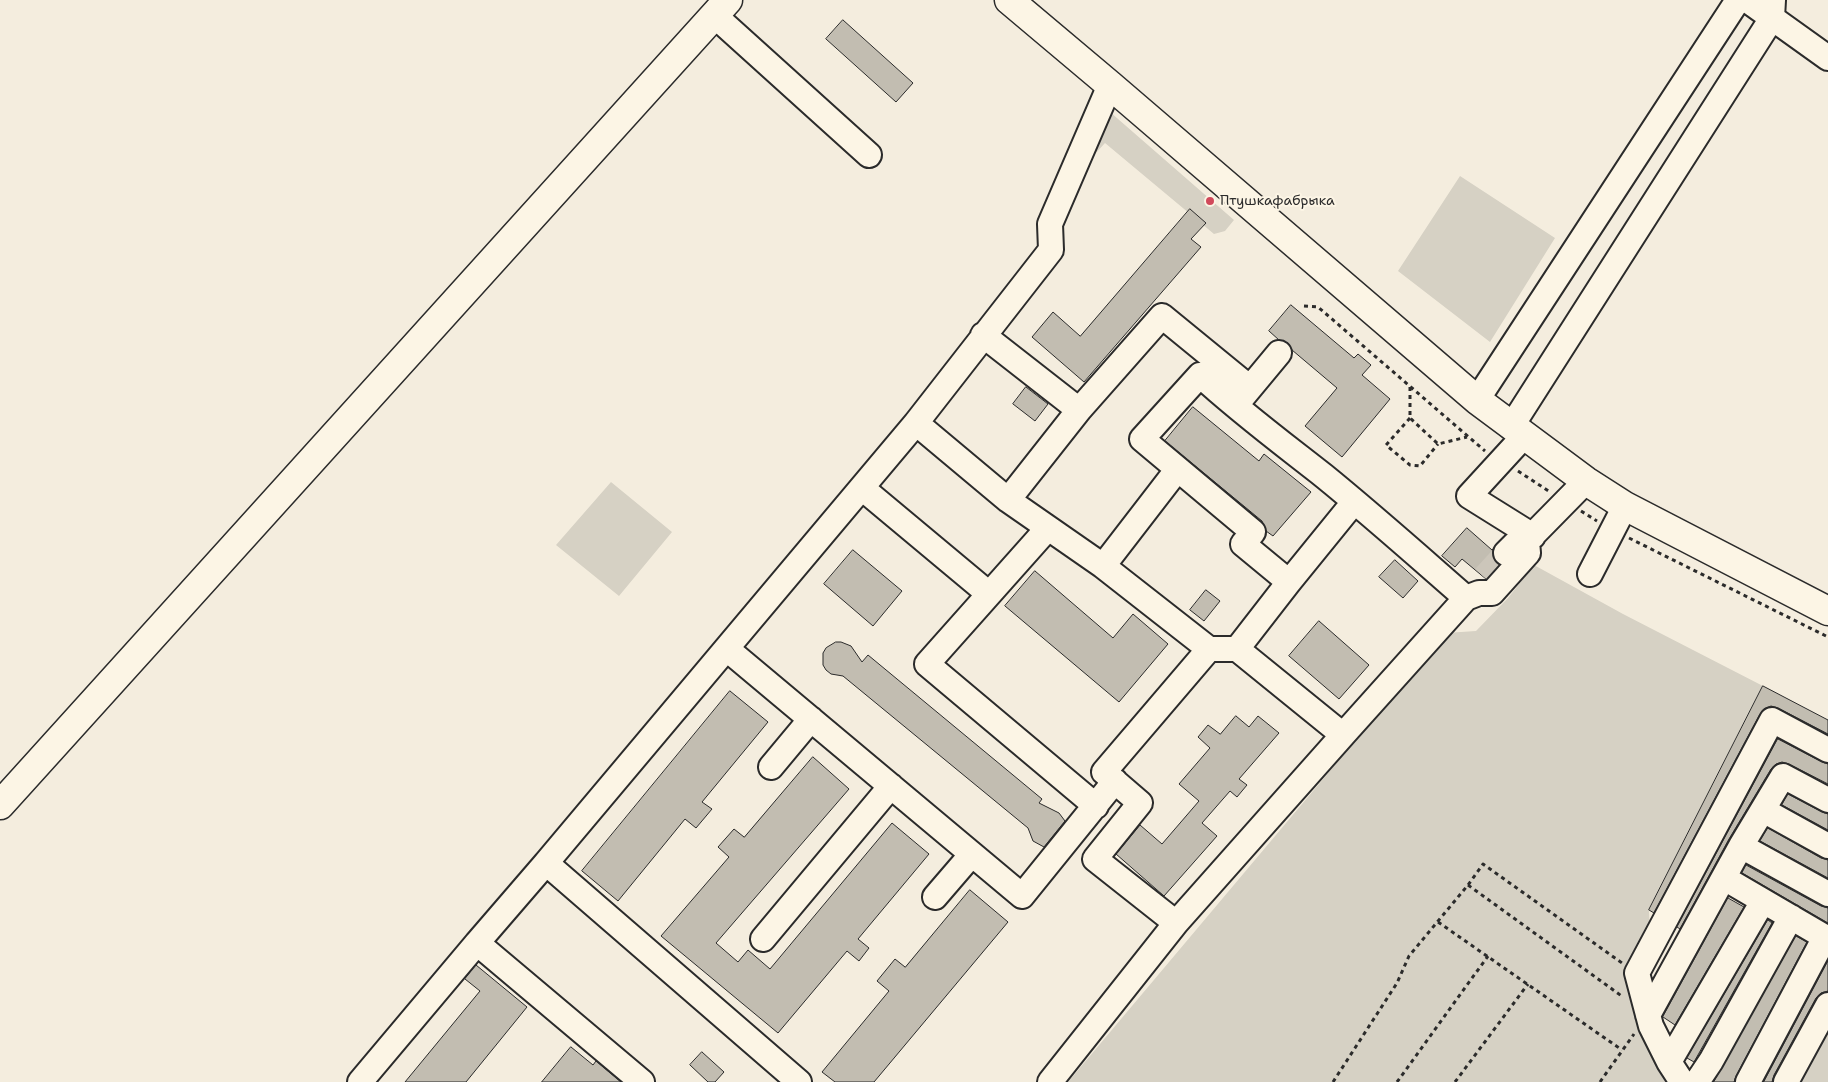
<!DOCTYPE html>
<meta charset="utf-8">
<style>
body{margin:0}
canvas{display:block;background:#f4edde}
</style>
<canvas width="1828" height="1082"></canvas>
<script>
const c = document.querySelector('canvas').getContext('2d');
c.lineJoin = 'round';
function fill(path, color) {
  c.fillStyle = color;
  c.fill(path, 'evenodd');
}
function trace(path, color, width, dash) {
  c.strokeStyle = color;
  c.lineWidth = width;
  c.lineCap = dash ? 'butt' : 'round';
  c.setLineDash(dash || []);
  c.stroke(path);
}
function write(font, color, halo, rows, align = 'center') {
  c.font = font + ' "Shantell Sans",sans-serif';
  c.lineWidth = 4;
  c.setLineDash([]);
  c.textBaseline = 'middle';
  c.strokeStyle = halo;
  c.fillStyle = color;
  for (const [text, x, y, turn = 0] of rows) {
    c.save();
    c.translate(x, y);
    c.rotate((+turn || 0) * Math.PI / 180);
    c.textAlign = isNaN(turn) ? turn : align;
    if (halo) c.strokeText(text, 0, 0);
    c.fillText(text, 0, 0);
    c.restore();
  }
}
fill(new Path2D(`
 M 1110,112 L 1234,220 L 1225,231 L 1214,234 L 1105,143 L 1066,186 Z
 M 1460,176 L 1555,238 L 1490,342 L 1398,271 Z
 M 611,482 L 672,532 L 619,596 L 556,545 Z
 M 1534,565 L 1623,614 L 1763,686 L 1649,910 L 1654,1032 L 1686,1082 L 1068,1082 L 1446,633 L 1476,631 L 1508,598 Z
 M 1828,1007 L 1828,1082 L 1786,1082 Z`), '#d6d1c4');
const building = new Path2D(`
 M 843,20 L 913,83 L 896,102 L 826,39 Z
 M 1190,209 L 1206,223 L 1191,239 L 1201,247 L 1084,382 L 1032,337 L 1053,312 L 1080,336 Z
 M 1291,305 L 1354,358 L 1358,354 L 1371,365 L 1362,375 L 1390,399 L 1342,457 L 1305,426 L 1337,388 L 1292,350 L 1288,343 L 1279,340 L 1269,331 Z
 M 1026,387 L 1048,404 L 1035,421 L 1013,404 Z
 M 1193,407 L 1259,461 L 1264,454 L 1311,492 L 1273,536 L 1266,531 L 1262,521 L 1165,441 Z
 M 1467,528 L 1492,550 L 1493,549 L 1493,557 L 1499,564 L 1486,579 L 1462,559 L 1455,567 L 1442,556 Z
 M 853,550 L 902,591 L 873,626 L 824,584 Z
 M 1395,560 L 1418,581 L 1403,598 L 1379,577 Z
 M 1035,571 L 1113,638 L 1133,614 L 1168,644 L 1119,702 L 1005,606 Z
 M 1206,590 L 1220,601 L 1204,621 L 1190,610 Z
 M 1319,621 L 1369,665 L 1339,699 L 1289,656 Z
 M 836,642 L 841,642 L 851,646 L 862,662 L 868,655 L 1042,799 L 1039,803 L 1059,813 L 1065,821 L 1044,847 L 1033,841 L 1028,828 L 843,676 L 831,674 L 826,670 L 823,665 L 823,653 L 826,648 Z
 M 1763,686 L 1828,720 L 1828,734 L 1778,708 L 1771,706 L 1764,709 L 1760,714 L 1654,913 L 1649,910 Z
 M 730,691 L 768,722 L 702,802 L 712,809 L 696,828 L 685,819 L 618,901 L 582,871 Z
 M 1236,716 L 1249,727 L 1258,716 L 1279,733 L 1239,779 L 1247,785 L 1237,797 L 1230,791 L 1202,823 L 1217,836 L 1164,896 L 1116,854 L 1140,825 L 1162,844 L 1199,801 L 1179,784 L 1210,748 L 1198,737 L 1208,725 L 1220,734 Z
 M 1778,739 L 1822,762 L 1828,764 L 1828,784 L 1789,764 L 1782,762 L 1776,764 L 1771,769 L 1729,839 L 1680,929 L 1677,927 Z
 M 813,757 L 849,789 L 716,943 L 738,962 L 748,950 L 770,969 L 892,823 L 929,854 L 858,939 L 869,948 L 859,961 L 847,951 L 778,1033 L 661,936 L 729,857 L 718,847 L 734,829 L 744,837 Z
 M 1788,794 L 1822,812 L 1828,814 L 1828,830 L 1782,805 Z
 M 1768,828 L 1821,858 L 1828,860 L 1828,878 L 1760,841 Z
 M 1746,865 L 1821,906 L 1828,908 L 1828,923 L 1742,873 Z
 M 970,890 L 1008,922 L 874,1082 L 835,1082 L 822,1072 L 889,991 L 877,981 L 895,959 L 905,967 Z
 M 1728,898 L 1744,907 L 1675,1025 L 1663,1017 Z
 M 1768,920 L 1772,923 L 1694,1062 L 1687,1058 Z
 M 1796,936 L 1807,942 L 1736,1076 L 1734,1082 L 1714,1082 Z
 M 1828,961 L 1828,991 L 1821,993 L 1816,998 L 1774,1075 L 1772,1082 L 1764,1082 Z
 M 476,965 L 527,1007 L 466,1082 L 405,1082 L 480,991 L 465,979 Z
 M 571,1047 L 593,1065 L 596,1061 L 621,1082 L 542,1082 Z
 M 702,1052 L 724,1072 L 715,1082 L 708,1082 L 690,1065 Z`);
fill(building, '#c2bdb1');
trace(building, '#2b2b2b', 1);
trace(new Path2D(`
 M 1484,577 L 1506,553`), '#ccc6ba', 24, [24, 12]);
const minor = new Path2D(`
 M 1747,0 L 1828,58
 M 714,15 L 869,155
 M 983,335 L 1079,410 L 1008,500
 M 1240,400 L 1279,353
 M 1477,400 L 1738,0
 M 1079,410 L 1162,316 L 1250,388
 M 916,423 L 1051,250 L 1050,224 L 1110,85
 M 1511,427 L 1772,18 L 1773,0
 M 1524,436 L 1469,496 L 1533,536
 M 1177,470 L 1103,566 L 1209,649
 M 862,488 L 989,594
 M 1354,502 L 1289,582 L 1243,544 L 1253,532 L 1142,439 L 1200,375 C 1239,411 1282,443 1324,476 C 1372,515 1419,557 1466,598
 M 1048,528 L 927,664 L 1096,806
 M 1506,553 L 1515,544 L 1527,541 L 1586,481
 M 1590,574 L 1625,506
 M 727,649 L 1022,896 L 1115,781
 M 1237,649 L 1289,582
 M 1343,735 L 1466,598 L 1479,593 L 1492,593 L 1528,553 L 1527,541
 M 771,767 L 811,719
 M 1763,810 L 1828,846
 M 1741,846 L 1828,894
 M 546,863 L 916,423 L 1008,500 L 1103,566
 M 1724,878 L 1828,939
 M 935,897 L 972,854
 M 763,939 L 891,786
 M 1648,1015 L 1741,846 L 1783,776 L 1828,800
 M 1669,1062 L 1763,901
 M 360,1082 L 477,943
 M 642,1082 L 477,943 L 546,863 L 799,1082
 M 1050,1082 L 1176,923 L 1343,735 L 1237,649 L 1209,649 L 1104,772 L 1140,803 L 1095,859 L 1176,923
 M 1682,1082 L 1669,1062 L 1651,1026 L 1637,973 L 1772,720 L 1828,750
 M 1697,1082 L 1711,1061 L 1791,917
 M 1748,1082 L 1825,937
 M 1786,1082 L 1828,1005`);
const major = new Path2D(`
 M 1009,0 L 1110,85 L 1477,400 L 1586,481 L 1625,506 L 1828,611
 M 0,805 L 728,0`);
trace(minor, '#2b2b2b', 28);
trace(major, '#2b2b2b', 31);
trace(new Path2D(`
 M 1304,306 L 1318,307 L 1485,451
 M 1410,387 L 1410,418 L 1438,444 L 1467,437
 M 1410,418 L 1386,445 L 1410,465 L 1420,466 L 1438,444
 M 1518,471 L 1550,492
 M 1581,511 L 1597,521
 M 1629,538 L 1828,637
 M 1468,885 L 1623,997
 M 1438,922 L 1622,1050
 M 1333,1082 L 1397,983 L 1409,956 L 1468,885 L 1483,864 L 1622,963
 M 1397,1082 L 1488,956
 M 1455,1082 L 1528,984
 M 1600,1082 L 1634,1034`), '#2b2b2b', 3, [4, 4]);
trace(minor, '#fcf5e5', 24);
trace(major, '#fcf5e5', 28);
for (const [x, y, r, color] of [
 [1210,201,5,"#d1495b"]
]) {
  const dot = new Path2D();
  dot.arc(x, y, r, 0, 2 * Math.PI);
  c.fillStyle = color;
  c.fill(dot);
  trace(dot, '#fcf5e5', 2);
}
write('14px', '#2b2b2b', '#fcf5e5', [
 ["Птушкафабрыка",1220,201]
], 'left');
</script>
